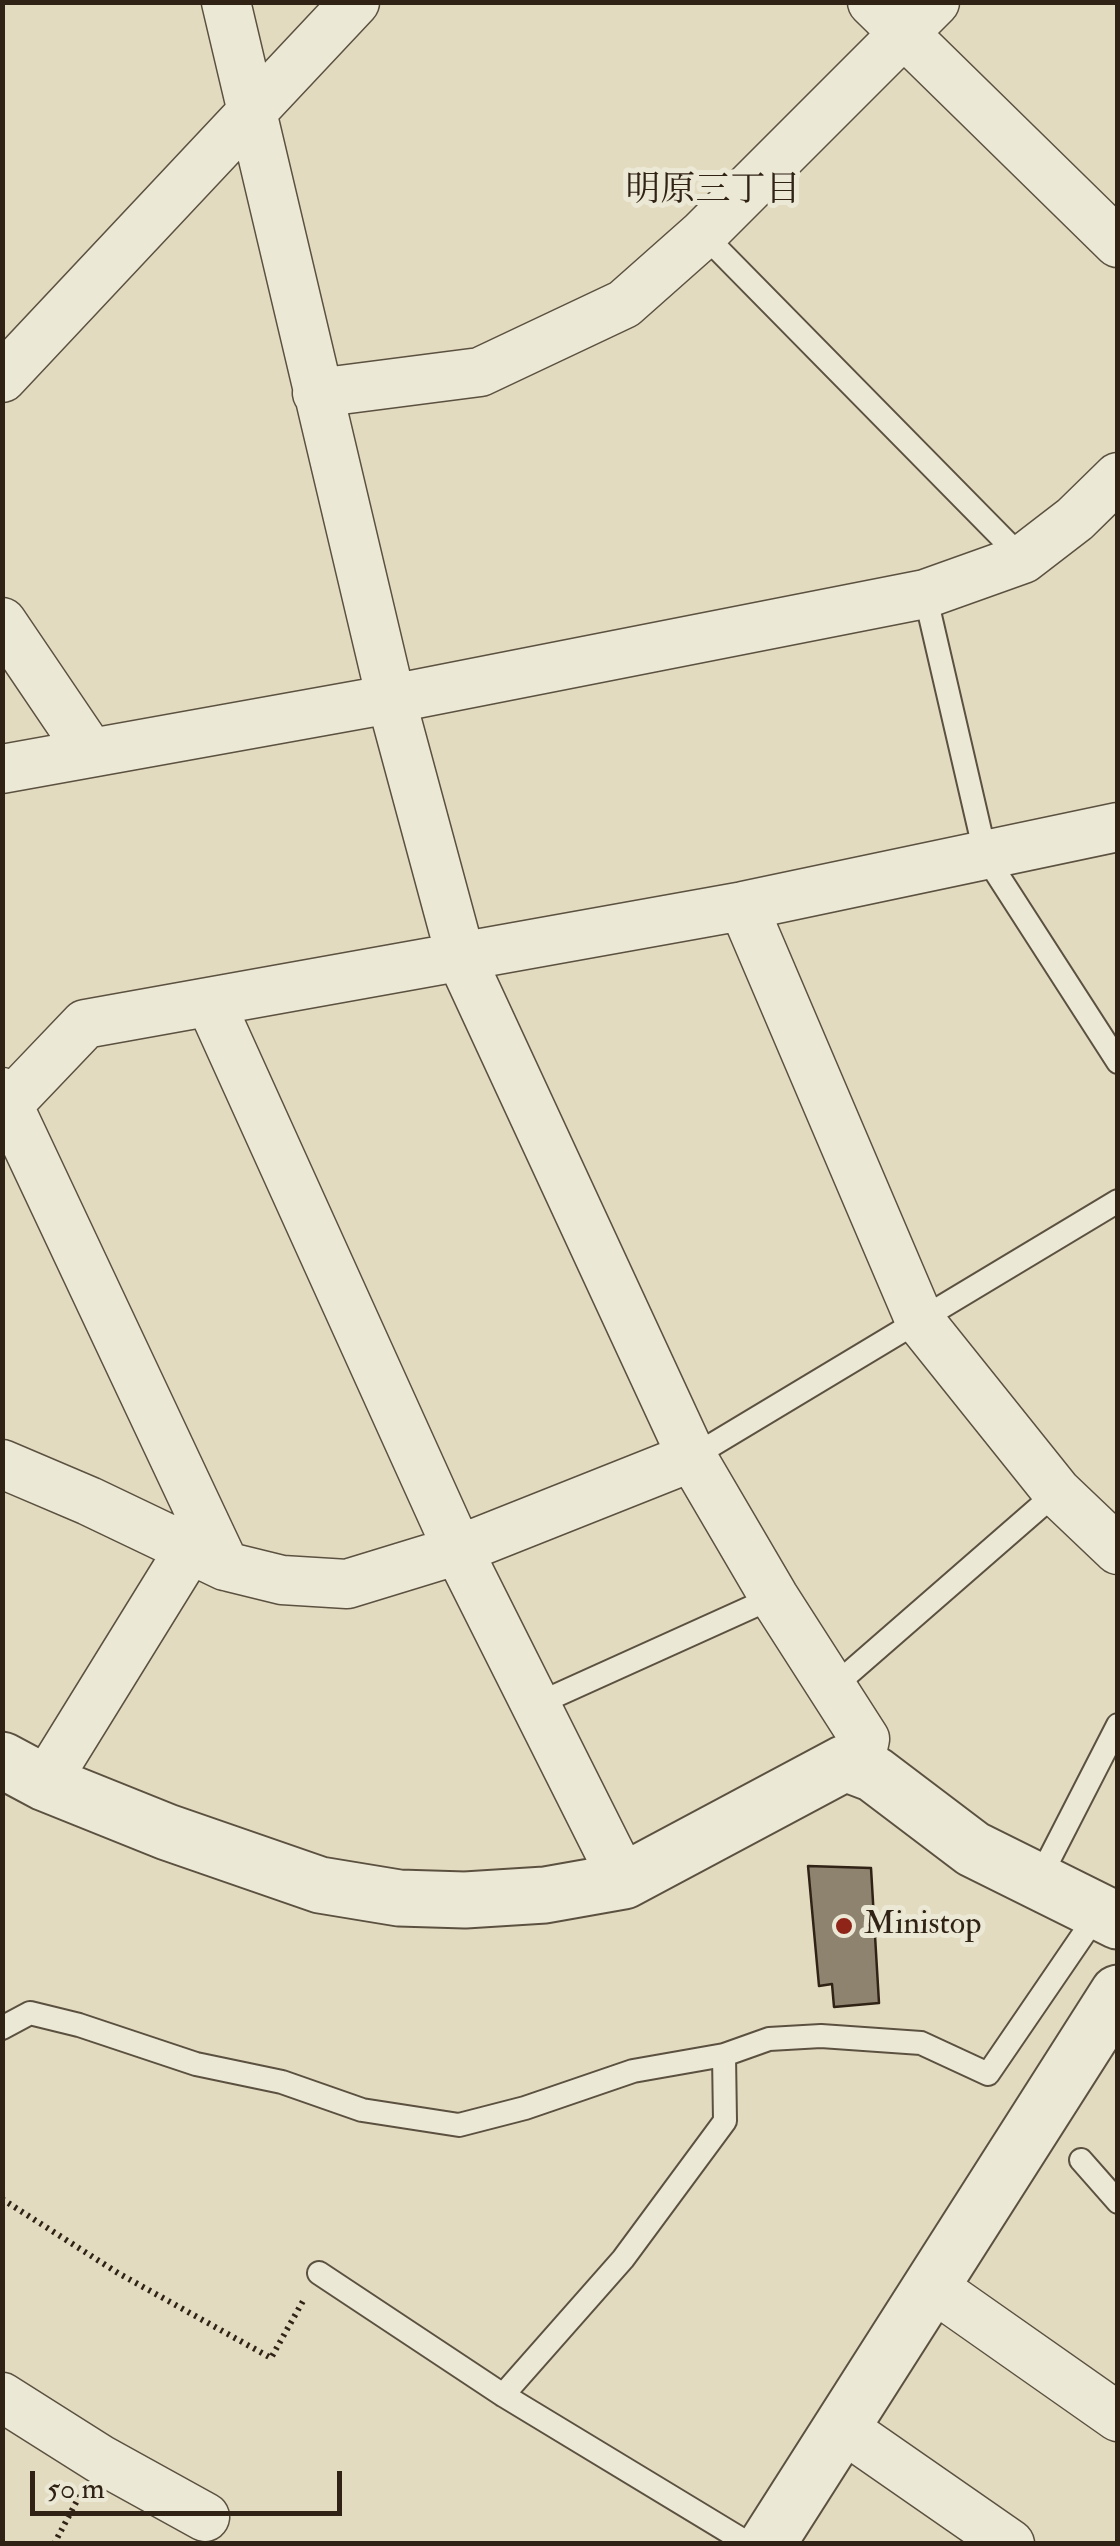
<!DOCTYPE html>
<meta charset="utf-8">
<style>
body{margin:0}
#map{position:relative;width:1120px;height:2546px;overflow:hidden;background:#e2dbc0;font-family:"IM FELL Double Pica",serif}
canvas{display:block}
.frame{position:absolute;inset:0;border:5px solid #302316;pointer-events:none}
.scale{position:absolute;left:30px;top:2471px;width:312px;height:45px;box-sizing:border-box;border:5px solid #302316;border-top:0;padding-left:12px;font-size:30px;line-height:35px;white-space:nowrap;color:#302316;-webkit-text-stroke:8px #ece8d6;paint-order:stroke}
</style>
<div id="map">
<canvas width="1120" height="2546"></canvas>
<div class="frame"></div>
<div class="scale">50 m</div>
</div>
<script>
const c = document.querySelector('canvas').getContext('2d');
c.lineJoin = 'round';
function fill(path, color) {
  c.fillStyle = color;
  c.fill(path, 'evenodd');
}
function trace(path, color, width, dash) {
  c.strokeStyle = color;
  c.lineWidth = width;
  c.lineCap = dash ? 'butt' : 'round';
  c.setLineDash(dash || []);
  c.stroke(path);
}
function write(font, color, halo, rows, align = 'center') {
  c.font = font + ' "IM FELL Double Pica","Noto Serif JP",serif';
  c.lineWidth = 10;
  c.setLineDash([]);
  c.textBaseline = 'middle';
  c.strokeStyle = halo;
  c.fillStyle = color;
  for (const [text, x, y, turn = 0] of rows) {
    c.save();
    c.translate(x, y);
    c.rotate((+turn || 0) * Math.PI / 180);
    c.textAlign = isNaN(turn) ? turn : align;
    if (halo) c.strokeText(text, 0, 0);
    c.fillText(text, 0, 0);
    c.restore();
  }
}
const building = new Path2D(`
 M 808,1866 L 871,1868 L 879,2003 L 834,2007 L 832,1984 L 819,1986 Z`);
fill(building, '#8d836e');
trace(building, '#302316', 2.5);
const service = new Path2D(`
 M 703,234 L 1023,559
 M 925,594 L 986,857 L 1118,1062
 M 692,1457 L 1118,1201
 M 832,1688 L 1057,1492
 M 535,1705 L 774,1597
 M 1037,1883 L 1118,1725
 M 2,2028 L 30,2013 L 79,2025 L 196,2064 L 282,2082 L 362,2110 L 459,2125 L 525,2108 L 633,2071 L 724,2055 L 769,2039 L 821,2036 L 921,2043 L 988,2074 L 1098,1913
 M 1081,2160 L 1118,2202
 M 319,2273 L 503,2395 L 749,2544
 M 503,2395 L 623,2259 L 725,2121 L 724,2055`);
const minor = new Path2D(`
 M 226,2 L 391,699 L 461,958 L 692,1457 L 774,1597 L 865,1739 L 859,1767
 M 872,2 L 1118,243
 M 2,378 L 355,2
 M 317,393 L 480,372 L 624,304 L 703,234 L 935,2
 M 2,622 L 90,752
 M 2,769 L 391,699 L 925,594 L 1023,559 L 1075,519 L 1118,477
 M 743,906 L 1118,827
 M 210,1002 L 458,1550 L 624,1881
 M 2,1092 L 225,1566
 M 2,1111 L 85,1024 L 743,906 L 920,1321 L 1057,1492 L 1118,1550
 M 2,1464 L 89,1501 L 225,1566 L 282,1580 L 347,1584 L 458,1550 L 692,1457
 M 45,1783 L 189,1550
 M 930,2285 L 1118,2417
 M 2,2397 L 100,2459 L 205,2517
 M 843,2428 L 1010,2544`);
const tertiary = new Path2D(`
 M 2,1760 L 45,1783 L 167,1832 L 320,1885 L 399,1898 L 465,1900 L 545,1895 L 624,1881 L 845,1763 L 874,1774 L 973,1849 L 1118,1921
 M 767,2544 L 1118,1993`);
trace(service, '#5c5140', 26);
trace(minor, '#5c5140', 51);
trace(tertiary, '#5c5140', 59);
trace(new Path2D(`
 M 2,2199 L 118,2273 L 271,2358 L 303,2301
 M 54,2544 L 80,2495`), '#302316', 6, [2.5, 5]);
trace(service, '#ece8d6', 22);
trace(minor, '#ece8d6', 48);
trace(tertiary, '#ece8d6', 55);
for (const [x, y, r, color] of [
 [844,1926,10,"#8f2418"]
]) {
  const dot = new Path2D();
  dot.arc(x, y, r, 0, 2 * Math.PI);
  c.fillStyle = color;
  c.fill(dot);
  trace(dot, '#ece8d6', 4);
}
write('32px', '#302316', '#ece8d6', [
 ["Ministop",864,1926]
], 'left');
write('35px', '#302316', '#ece8d6', [
 ["明原三丁目",713,192]
]);
</script>
